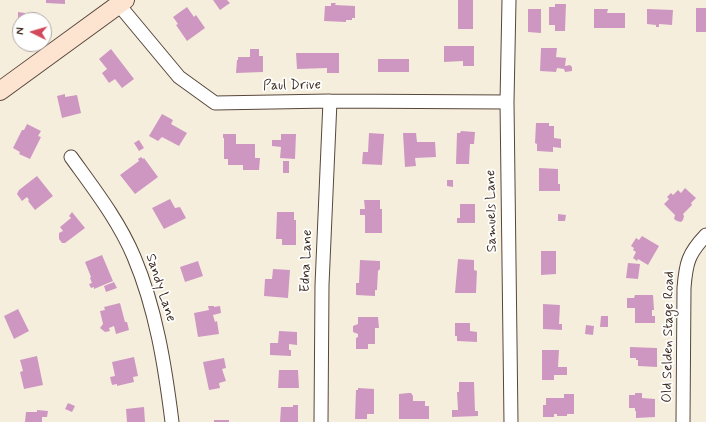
<!DOCTYPE html>
<style>
body{margin:0}
#map{position:relative;width:706px;height:422px;overflow:hidden;background:#f6eedd;font-family:Mynerve,sans-serif}
canvas{display:block}
.north{position:absolute;left:12px;top:12px;width:40px;height:40px;box-sizing:border-box;background:#fff;border:1px solid #b1aaa5;border-radius:50%;rotate:275deg;font-size:11px;font-weight:700;line-height:16px;text-align:center;color:#3b2a1e}
.north::after{content:'';display:block;margin:auto;width:14px;height:18px;background:#d1495b;clip-path:polygon(50% 0,100% 100%,50% 72%,0 100%)}
</style>
<div id="map">
<canvas width="706" height="422"></canvas>
<div class="north">N</div>
</div>
<script>
const c = document.querySelector('canvas').getContext('2d');
c.lineJoin = 'round';
function fill(path, color) {
  c.fillStyle = color;
  c.fill(path, 'evenodd');
}
function trace(path, color, width, dash) {
  c.strokeStyle = color;
  c.lineWidth = width;
  c.lineCap = dash ? 'butt' : 'round';
  c.setLineDash(dash || []);
  c.stroke(path);
}
function write(font, color, halo, rows, align = 'center') {
  c.font = font + ' Mynerve,sans-serif';
  c.lineWidth = 3.5;
  c.setLineDash([]);
  c.textBaseline = 'middle';
  c.strokeStyle = halo;
  c.fillStyle = color;
  for (const [text, x, y, turn = 0] of rows) {
    c.save();
    c.translate(x, y);
    c.rotate((+turn || 0) * Math.PI / 180);
    c.textAlign = isNaN(turn) ? turn : align;
    if (halo) c.strokeText(text, 0, 0);
    c.fillText(text, 0, 0);
    c.restore();
  }
}
fill(new Path2D(`
 M 46,0 L 65,0 L 65,4 L 46,3 Z
 M 213,0 L 227,0 L 230,3 L 220,10 Z
 M 458,0 L 473,0 L 473,29 L 458,29 Z
 M 331,3 L 336,3 L 335,5 L 355,6 L 355,18 L 352,18 L 352,20 L 346,20 L 346,22 L 324,21 L 325,6 L 331,6 Z
 M 555,4 L 566,4 L 565,31 L 555,31 L 555,25 L 549,25 L 549,7 L 555,7 Z
 M 187,7 L 194,17 L 196,15 L 205,28 L 187,41 L 176,25 L 178,24 L 173,17 Z
 M 696,8 L 706,8 L 706,32 L 696,32 Z
 M 528,9 L 541,9 L 541,33 L 528,32 Z
 M 594,9 L 608,9 L 607,13 L 625,13 L 625,28 L 594,28 Z
 M 647,9 L 673,10 L 672,25 L 659,24 L 659,27 L 656,27 L 656,25 L 647,24 Z
 M 18,12 L 25,13 L 24,20 L 18,21 Z
 M 444,46 L 474,46 L 474,66 L 463,66 L 463,61 L 444,62 Z
 M 541,48 L 557,48 L 556,57 L 566,58 L 565,66 L 570,65 L 572,67 L 572,71 L 565,72 L 564,69 L 557,68 L 556,72 L 540,71 Z
 M 111,49 L 134,79 L 122,88 L 115,79 L 109,83 L 102,73 L 107,69 L 99,59 Z
 M 250,49 L 259,49 L 259,56 L 263,56 L 263,72 L 236,73 L 237,60 L 238,60 L 238,57 L 250,57 Z
 M 296,53 L 339,53 L 339,73 L 327,73 L 327,68 L 297,69 Z
 M 378,59 L 409,59 L 409,72 L 378,72 Z
 M 65,94 L 65,97 L 77,95 L 81,113 L 62,118 L 57,96 Z
 M 162,114 L 173,120 L 171,124 L 187,133 L 179,146 L 162,137 L 158,141 L 149,136 Z
 M 536,123 L 549,123 L 549,126 L 554,126 L 554,138 L 561,139 L 561,148 L 553,147 L 553,152 L 537,151 L 537,144 L 535,143 Z
 M 27,124 L 41,131 L 38,136 L 41,137 L 30,159 L 19,154 L 20,152 L 13,148 L 22,130 L 24,130 Z
 M 461,131 L 475,132 L 474,144 L 470,144 L 469,164 L 456,164 L 457,133 L 460,133 Z
 M 369,133 L 384,134 L 382,165 L 362,164 L 363,152 L 368,152 Z
 M 403,133 L 416,133 L 417,142 L 435,142 L 436,157 L 415,158 L 416,166 L 405,167 Z
 M 223,134 L 236,134 L 236,144 L 255,144 L 255,158 L 260,158 L 259,170 L 243,170 L 243,165 L 228,165 L 228,159 L 224,159 L 224,138 L 223,138 Z
 M 281,134 L 296,134 L 295,159 L 280,158 L 281,147 L 272,146 L 272,140 L 281,140 Z
 M 139,140 L 144,148 L 139,151 L 134,143 Z
 M 141,157 L 143,159 L 144,158 L 158,177 L 135,194 L 120,175 L 139,161 L 138,159 Z
 M 283,161 L 289,161 L 289,173 L 283,173 Z
 M 539,168 L 558,169 L 558,184 L 560,184 L 560,191 L 539,191 Z
 M 37,176 L 53,196 L 35,210 L 28,201 L 29,200 L 27,197 L 22,201 L 17,194 L 19,190 Z
 M 447,180 L 453,180 L 453,187 L 447,186 Z
 M 685,188 L 696,198 L 691,203 L 692,205 L 683,214 L 684,216 L 683,220 L 681,222 L 677,221 L 674,219 L 675,215 L 664,204 L 669,199 L 667,197 L 671,193 L 673,195 L 678,190 L 681,193 Z
 M 170,199 L 175,208 L 180,207 L 186,218 L 164,229 L 152,208 Z
 M 364,200 L 380,200 L 380,209 L 382,209 L 382,233 L 365,233 L 365,215 L 360,215 L 360,209 L 365,209 Z
 M 460,204 L 475,204 L 475,223 L 457,223 L 457,218 L 460,218 Z
 M 72,212 L 85,228 L 65,243 L 62,243 L 59,239 L 59,233 L 63,231 L 60,227 L 71,218 L 69,216 Z
 M 277,212 L 294,212 L 294,220 L 296,220 L 296,245 L 282,245 L 282,239 L 276,239 Z
 M 558,214 L 566,215 L 565,221 L 558,221 Z
 M 642,236 L 659,246 L 648,265 L 638,259 L 637,261 L 633,258 L 636,252 L 633,250 L 634,248 L 631,246 L 636,238 L 639,240 Z
 M 541,251 L 556,251 L 556,274 L 541,275 Z
 M 102,255 L 113,281 L 94,289 L 94,287 L 91,288 L 89,284 L 92,283 L 90,278 L 91,277 L 85,262 Z
 M 458,259 L 474,260 L 474,270 L 477,271 L 476,293 L 455,293 Z
 M 360,260 L 380,261 L 380,269 L 378,271 L 377,290 L 375,290 L 375,296 L 356,295 L 356,283 L 359,283 Z
 M 198,261 L 203,276 L 185,282 L 180,267 Z
 M 628,263 L 640,264 L 638,279 L 626,278 Z
 M 273,269 L 290,270 L 288,298 L 264,296 L 265,279 L 272,279 Z
 M 114,282 L 117,288 L 106,292 L 104,286 Z
 M 635,295 L 653,295 L 654,310 L 652,310 L 652,316 L 655,316 L 655,323 L 635,323 L 635,308 L 627,308 L 627,298 L 634,298 Z
 M 120,303 L 125,322 L 127,322 L 129,330 L 116,334 L 114,326 L 109,328 L 110,331 L 105,332 L 100,328 L 103,324 L 100,311 L 105,310 L 104,307 Z
 M 543,304 L 560,305 L 559,324 L 562,324 L 562,330 L 543,329 Z
 M 208,306 L 214,306 L 214,307 L 220,306 L 221,313 L 213,315 L 215,322 L 217,321 L 219,334 L 198,337 L 194,313 L 209,310 Z
 M 18,309 L 29,331 L 14,339 L 4,316 Z
 M 601,316 L 608,316 L 608,327 L 600,327 Z
 M 358,317 L 378,317 L 379,328 L 375,328 L 375,344 L 368,344 L 368,349 L 356,349 L 356,338 L 358,337 L 358,334 L 353,332 L 353,326 L 358,324 Z
 M 455,323 L 470,323 L 470,331 L 477,332 L 477,342 L 457,341 L 457,336 L 455,336 Z
 M 586,325 L 594,326 L 593,335 L 585,334 Z
 M 279,331 L 297,332 L 297,345 L 289,344 L 289,350 L 291,350 L 291,356 L 270,355 L 270,343 L 278,343 Z
 M 630,347 L 657,348 L 657,367 L 638,366 L 638,360 L 636,360 L 636,358 L 630,358 Z
 M 542,350 L 559,350 L 558,367 L 567,367 L 567,375 L 554,375 L 554,380 L 542,380 Z
 M 37,356 L 43,385 L 24,389 L 20,372 L 23,371 L 20,360 Z
 M 134,357 L 138,376 L 133,377 L 134,382 L 117,386 L 117,384 L 112,385 L 110,377 L 115,376 L 112,362 Z
 M 224,358 L 226,368 L 222,369 L 226,381 L 219,383 L 220,388 L 209,390 L 203,362 Z
 M 279,370 L 298,370 L 299,388 L 278,388 Z
 M 459,382 L 474,382 L 475,411 L 478,411 L 478,416 L 452,417 L 452,410 L 458,410 L 457,392 L 459,392 Z
 M 358,388 L 374,389 L 374,414 L 367,414 L 367,419 L 355,419 L 356,390 L 358,390 Z
 M 408,393 L 411,393 L 413,396 L 413,401 L 425,401 L 425,406 L 429,406 L 429,419 L 399,419 L 399,394 Z
 M 635,393 L 642,393 L 642,398 L 655,399 L 655,417 L 636,418 L 636,411 L 635,411 L 635,408 L 629,408 L 629,395 L 635,395 Z
 M 564,394 L 574,394 L 574,414 L 567,414 L 567,416 L 557,416 L 557,414 L 554,414 L 554,417 L 543,417 L 543,405 L 546,405 L 546,398 L 564,398 Z
 M 68,403 L 75,406 L 72,412 L 65,409 Z
 M 293,405 L 298,405 L 298,422 L 280,422 L 281,407 L 293,407 Z
 M 144,407 L 145,422 L 127,422 L 126,409 Z
 M 37,410 L 48,411 L 47,417 L 42,417 L 42,422 L 25,422 L 26,412 L 37,412 Z
 M 214,420 L 229,420 L 229,422 L 214,422 Z`), '#ce97c2');
const street = new Path2D(`
 M 509,0 L 507,102 L 511,422
 M 119,5 L 179,77 L 215,103 L 330,101 L 507,102
 M 71,157 C 94,189 119,221 134,257 C 156,309 165,366 172,422
 M 321,422 L 322,285 L 330,101
 M 683,422 L 684,288 C 686,263 688,254 706,235`);
const secondary = new Path2D(`
 M 0,91 L 125,0`);
trace(street, '#57473b', 15);
trace(secondary, '#57473b', 20);
trace(street, '#fff', 13);
trace(secondary, '#fde4d0', 18);
write('14px', '#3b2a1e', '#fff', [
 ["Paul Drive",292,86,-1],
 ["Samuels Lane",492,211,-91],
 ["Edna Lane",307,261,-88],
 ["Sandy Lane",160,288,72],
 ["Old Selden Stage Road",669,337,-89]
]);
</script>
